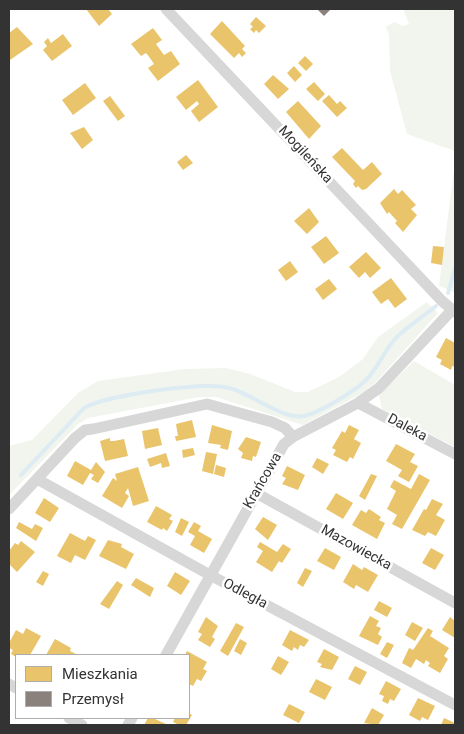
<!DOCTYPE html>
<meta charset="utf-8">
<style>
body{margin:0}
#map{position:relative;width:464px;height:734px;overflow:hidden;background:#fff;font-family:Roboto,sans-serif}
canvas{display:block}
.frame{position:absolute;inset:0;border:10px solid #333;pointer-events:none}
.legend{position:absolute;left:15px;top:654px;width:175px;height:65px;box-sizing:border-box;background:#fff;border:1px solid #adadad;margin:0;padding:6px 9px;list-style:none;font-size:15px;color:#333}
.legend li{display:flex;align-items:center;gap:10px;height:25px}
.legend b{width:25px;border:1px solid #adadad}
</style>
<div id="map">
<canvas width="464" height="734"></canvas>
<div class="frame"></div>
<ul class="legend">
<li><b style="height:14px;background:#e9c46a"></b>Mieszkania</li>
<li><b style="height:14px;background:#8a817c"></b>Przemysł</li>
</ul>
</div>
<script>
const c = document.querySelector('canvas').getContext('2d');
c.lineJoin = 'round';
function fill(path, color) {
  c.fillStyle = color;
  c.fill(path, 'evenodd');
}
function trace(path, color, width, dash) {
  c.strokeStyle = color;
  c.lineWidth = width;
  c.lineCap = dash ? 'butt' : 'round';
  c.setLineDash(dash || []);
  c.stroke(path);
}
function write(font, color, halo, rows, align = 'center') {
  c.font = font + ' Roboto,sans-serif';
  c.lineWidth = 5;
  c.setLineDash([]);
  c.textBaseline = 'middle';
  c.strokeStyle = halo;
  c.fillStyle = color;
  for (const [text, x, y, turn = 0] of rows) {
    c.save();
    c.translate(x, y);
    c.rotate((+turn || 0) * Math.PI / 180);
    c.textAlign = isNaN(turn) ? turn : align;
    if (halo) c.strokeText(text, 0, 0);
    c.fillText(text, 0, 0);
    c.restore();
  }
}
fill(new Path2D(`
 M 403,9 L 455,9 L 455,151 L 407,134 L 390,71 L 389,35 L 386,27 L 394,22 L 403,26 L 409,24 Z
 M 455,162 L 455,288 L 454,292 L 439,286 Z
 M 427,302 L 438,313 L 374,384 L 364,392 L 303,425 L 216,397 L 199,397 L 88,418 L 78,424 L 9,495 L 9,446 L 32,440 L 78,393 L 98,381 L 185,369 L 226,368 L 250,374 L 295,392 L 308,392 L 339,377 L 363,359 L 378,337 Z
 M 414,361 L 455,385 L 455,447 L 382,409 L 379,395 Z`), '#f1f5ed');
fill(new Path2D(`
 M 86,9 L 108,9 L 112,14 L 99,26 Z
 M 256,17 L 266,26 L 259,33 L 256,30 L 254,33 L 250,29 L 253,27 L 250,24 Z
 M 222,21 L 245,46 L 242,49 L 246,53 L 242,57 L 239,53 L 234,58 L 210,34 Z
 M 17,27 L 33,44 L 10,60 L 9,33 Z
 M 153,28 L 162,40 L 156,44 L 164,55 L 171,51 L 180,64 L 158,81 L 148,68 L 154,64 L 150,58 L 146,53 L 141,56 L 131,44 Z
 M 63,34 L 72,46 L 52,61 L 43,50 L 47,46 L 44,42 L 48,38 L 51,43 Z
 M 305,56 L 313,64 L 306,71 L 298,63 Z
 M 294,66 L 302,75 L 295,82 L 287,73 Z
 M 273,75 L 289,89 L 278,99 L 264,84 Z
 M 198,80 L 218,107 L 199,122 L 191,111 L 199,104 L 197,101 L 186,110 L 176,97 Z
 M 314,82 L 325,94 L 318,101 L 306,89 Z
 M 85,83 L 96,98 L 73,115 L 62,100 Z
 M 329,95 L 337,104 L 340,101 L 347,108 L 337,117 L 322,101 Z
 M 110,96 L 125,116 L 118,121 L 103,101 Z
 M 298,101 L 321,126 L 309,139 L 286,112 Z
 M 84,127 L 93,140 L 82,149 L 70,133 Z
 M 342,148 L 363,170 L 372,162 L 382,174 L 366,189 L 362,190 L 358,186 L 356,188 L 353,184 L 355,181 L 332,157 Z
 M 186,155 L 193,163 L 183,170 L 177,162 Z
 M 394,189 L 398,194 L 402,190 L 416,205 L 411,209 L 417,215 L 403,232 L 395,223 L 397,221 L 389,212 L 387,214 L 380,203 Z
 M 309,208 L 319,222 L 307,234 L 294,221 Z
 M 326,236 L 339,253 L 324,264 L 311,247 Z
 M 433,246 L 444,247 L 442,265 L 431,263 Z
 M 366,252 L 381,268 L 370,278 L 365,272 L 359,278 L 349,267 Z
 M 290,261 L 298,272 L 286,281 L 278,270 Z
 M 391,278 L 407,299 L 395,308 L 388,299 L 381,304 L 372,292 Z
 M 329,279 L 337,289 L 323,300 L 315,289 Z
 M 446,338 L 455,343 L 455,367 L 452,366 L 451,370 L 440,364 L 442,360 L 436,357 Z
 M 192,420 L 196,437 L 176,441 L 175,436 L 178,436 L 176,424 Z
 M 212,425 L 232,431 L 228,450 L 220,448 L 221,445 L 208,443 Z
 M 349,425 L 359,430 L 354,439 L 361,443 L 353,459 L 350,457 L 347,462 L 333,455 L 336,450 L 332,448 L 342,431 L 345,433 Z
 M 158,428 L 162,445 L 145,449 L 142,431 Z
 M 246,437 L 261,442 L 256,457 L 253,456 L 252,461 L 241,458 L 243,453 L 238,449 Z
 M 110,438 L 110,441 L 114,441 L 124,439 L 128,456 L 105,461 L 100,441 Z
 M 396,444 L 415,454 L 410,462 L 418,466 L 409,482 L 398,476 L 402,470 L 386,461 Z
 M 193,448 L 195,455 L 183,458 L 182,450 Z
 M 206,452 L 217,454 L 213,474 L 202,471 Z
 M 166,453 L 170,466 L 162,468 L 161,463 L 150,467 L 147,459 Z
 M 317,458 L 329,464 L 323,474 L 312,467 Z
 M 75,461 L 91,470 L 96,462 L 105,472 L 98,483 L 91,479 L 94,475 L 90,473 L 83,485 L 67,476 Z
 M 216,465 L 226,468 L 224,477 L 214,474 Z
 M 287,466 L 305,475 L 298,490 L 282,484 L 286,478 L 282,476 Z
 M 138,467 L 149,501 L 133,506 L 128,488 L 125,493 L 129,496 L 122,508 L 102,496 L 113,478 L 117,481 L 115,474 Z
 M 371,474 L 377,476 L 365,500 L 359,496 Z
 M 419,474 L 430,480 L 402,529 L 392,524 L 397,515 L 387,509 L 396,491 L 390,487 L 394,480 L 411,489 Z
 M 336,493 L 353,503 L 343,519 L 326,509 Z
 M 44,498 L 59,508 L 50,522 L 35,513 Z
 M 432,499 L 443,504 L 436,515 L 445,520 L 436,536 L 428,532 L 425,536 L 412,530 L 424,509 L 426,510 Z
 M 156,506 L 172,515 L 169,519 L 173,521 L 167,531 L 163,528 L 162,530 L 147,522 Z
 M 369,509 L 381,517 L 379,520 L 385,523 L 377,539 L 352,525 L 361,510 L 366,513 Z
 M 263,517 L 277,525 L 268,540 L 255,529 Z
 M 181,518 L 189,522 L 182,536 L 175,532 Z
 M 19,522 L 32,529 L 35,524 L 43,528 L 36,541 L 16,528 Z
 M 194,522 L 201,526 L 198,531 L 212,539 L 204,553 L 190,545 L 195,536 L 188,532 Z
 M 70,533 L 85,541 L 88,536 L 96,540 L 85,560 L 75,555 L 71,563 L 57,556 Z
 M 108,540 L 122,544 L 121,547 L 134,554 L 126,569 L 99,556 Z
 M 21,541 L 35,552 L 17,572 L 9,564 L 9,551 L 15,543 L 18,545 Z
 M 260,542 L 277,552 L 283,544 L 291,549 L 282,563 L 279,561 L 272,572 L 256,562 L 263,551 L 257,547 Z
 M 325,548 L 341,557 L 334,570 L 317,561 Z
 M 431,548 L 444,555 L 435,570 L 422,563 Z
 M 353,564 L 362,570 L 364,567 L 378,575 L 368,592 L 356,585 L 354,589 L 343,582 Z
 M 305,568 L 312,571 L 303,587 L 297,583 Z
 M 43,571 L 49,574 L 43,586 L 36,582 Z
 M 175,572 L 190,581 L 181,595 L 167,586 Z
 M 136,578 L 154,588 L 150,597 L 131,585 Z
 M 117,581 L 123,585 L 109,609 L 100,604 Z
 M 379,601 L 392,608 L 387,617 L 374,610 Z
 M 370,616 L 379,621 L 376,626 L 381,628 L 378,634 L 382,637 L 378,645 L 359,636 Z
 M 206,617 L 218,626 L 212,637 L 215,639 L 210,647 L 198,640 L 202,634 L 198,632 Z
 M 450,617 L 455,621 L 455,638 L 442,630 Z
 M 412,622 L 423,628 L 415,641 L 405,635 Z
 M 236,623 L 244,627 L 228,656 L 220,651 Z
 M 26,628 L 41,636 L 30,655 L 16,657 L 11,654 L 13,650 L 9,648 L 9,643 L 16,630 L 23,634 Z
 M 428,628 L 433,631 L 430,636 L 449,648 L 444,656 L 448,659 L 440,673 L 428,666 L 430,663 L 426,660 L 424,664 L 416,659 L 411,668 L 402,663 L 409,648 L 413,650 Z
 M 290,630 L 309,640 L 304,647 L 300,645 L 298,650 L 294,647 L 292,651 L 282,645 Z
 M 55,639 L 71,648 L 70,651 L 78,655 L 46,655 Z
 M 240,639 L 247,643 L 241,655 L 234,651 Z
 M 387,642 L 394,645 L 387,658 L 380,654 Z
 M 324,649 L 339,657 L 332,670 L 320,667 L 322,664 L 317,662 Z
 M 187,651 L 207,662 L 203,669 L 207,671 L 201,681 L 197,679 L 193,686 L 189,684 L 189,655 L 185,655 Z
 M 278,656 L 289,662 L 281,675 L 271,669 Z
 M 355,666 L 367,672 L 360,685 L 348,679 Z
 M 316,679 L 332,687 L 325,700 L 309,692 Z
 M 386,681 L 401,689 L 394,701 L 390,699 L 388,704 L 382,701 L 384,696 L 379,694 Z
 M 418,698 L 435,706 L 428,720 L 422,717 L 420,721 L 409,715 Z
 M 289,704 L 305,712 L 299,723 L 283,715 Z
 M 372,708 L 384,715 L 378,725 L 364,723 Z
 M 189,713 L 192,715 L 186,725 L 179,725 L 173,722 L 175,718 L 189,718 Z
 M 148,718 L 153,718 L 168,725 L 144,725 Z
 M 444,718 L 455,723 L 455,725 L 441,725 Z`), '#e9c46a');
fill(new Path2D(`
 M 317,9 L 331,9 L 324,16 Z`), '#8a817c');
trace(new Path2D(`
 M 448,293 L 455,268
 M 21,475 L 84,408 C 107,395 204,381 229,388 C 251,393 282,420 304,416 C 319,413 355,391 366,380 C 378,368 384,351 395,339 C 406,327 423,317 436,306`), '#ddebf3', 4);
trace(new Path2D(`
 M 166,9 L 442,301 L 455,312
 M 358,403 L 455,454
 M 37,479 L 210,575 L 455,705
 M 256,493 L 455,603
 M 9,509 L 75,438 L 85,430 L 93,429 L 207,404 L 272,422 L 285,428 L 293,437
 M 166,655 L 284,444 L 293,437 L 358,403 L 379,388 L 452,310
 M 9,684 L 16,688
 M 69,718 L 82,725
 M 128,725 L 132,718`), '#d7d7d7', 11);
write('14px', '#333', '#fff', [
 ["Mogileńska",305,155,47],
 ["Daleka",407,428,28],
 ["Krańcowa",263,481,-60],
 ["Mazowiecka",356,548,29],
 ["Odległa",245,594,28]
]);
</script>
